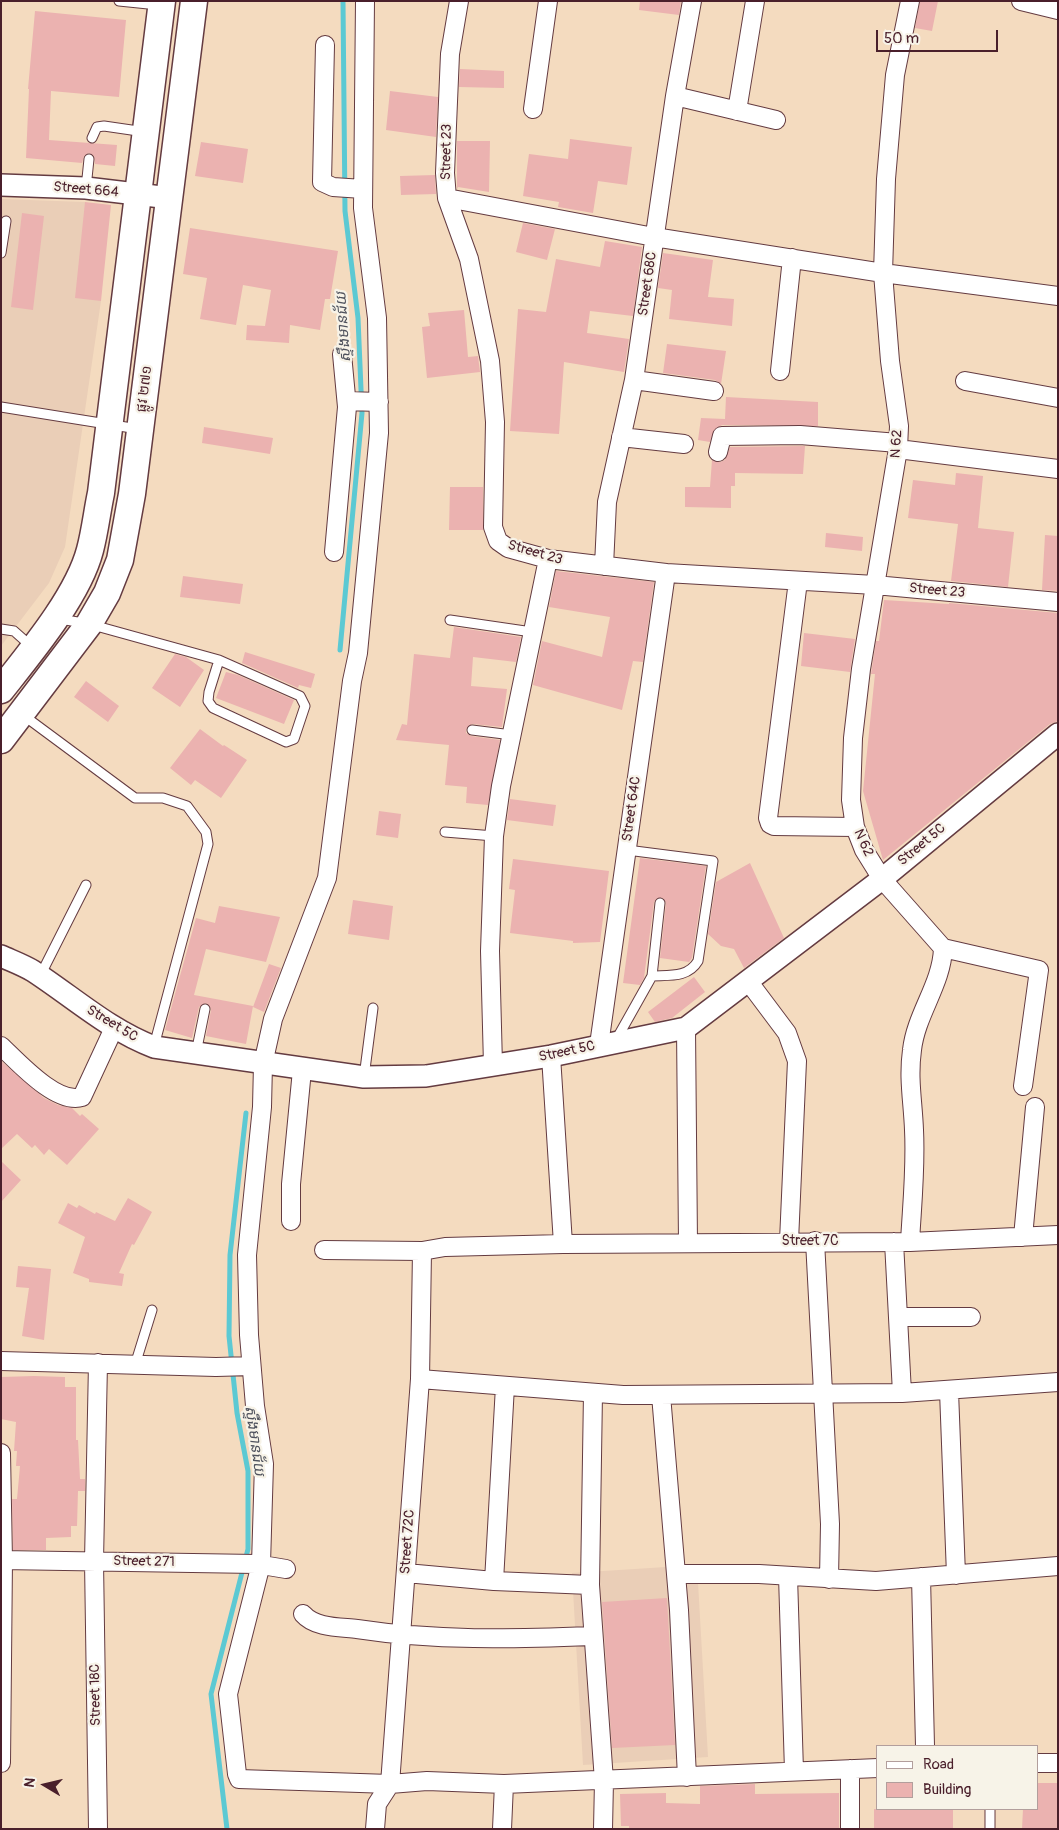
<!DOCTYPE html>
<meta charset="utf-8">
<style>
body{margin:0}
#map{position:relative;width:1059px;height:1830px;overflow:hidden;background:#f4dbbf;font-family:Pangolin,sans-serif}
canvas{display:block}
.frame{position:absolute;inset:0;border:2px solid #4a1f2b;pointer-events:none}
.legend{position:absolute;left:876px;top:1745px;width:162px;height:65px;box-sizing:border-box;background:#f7f3e8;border:1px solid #b29e9c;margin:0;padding:6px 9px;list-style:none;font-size:15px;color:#4a1f2b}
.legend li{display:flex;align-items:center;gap:10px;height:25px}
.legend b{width:25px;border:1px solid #b29e9c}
.north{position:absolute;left:20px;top:1760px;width:50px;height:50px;-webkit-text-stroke:4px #f7f3e8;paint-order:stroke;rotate:279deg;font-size:14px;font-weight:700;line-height:20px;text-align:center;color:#4a1f2b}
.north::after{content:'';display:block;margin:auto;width:18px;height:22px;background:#4a1f2b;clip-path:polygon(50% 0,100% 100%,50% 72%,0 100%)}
.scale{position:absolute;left:876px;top:30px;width:122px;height:22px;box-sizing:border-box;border:2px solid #4a1f2b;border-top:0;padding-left:6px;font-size:15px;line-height:18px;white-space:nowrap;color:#4a1f2b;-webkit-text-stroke:4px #f7f3e8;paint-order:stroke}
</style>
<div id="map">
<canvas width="1059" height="1830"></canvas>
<div class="frame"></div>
<ul class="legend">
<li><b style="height:6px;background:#fff"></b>Road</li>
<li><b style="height:14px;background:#ebb2b0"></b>Building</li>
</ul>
<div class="north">N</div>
<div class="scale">50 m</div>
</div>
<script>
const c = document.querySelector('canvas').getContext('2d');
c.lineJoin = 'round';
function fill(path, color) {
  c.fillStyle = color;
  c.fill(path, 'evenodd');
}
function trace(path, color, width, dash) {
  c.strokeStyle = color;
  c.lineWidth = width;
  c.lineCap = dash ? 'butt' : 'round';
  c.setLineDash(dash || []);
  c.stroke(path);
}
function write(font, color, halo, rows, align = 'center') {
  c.font = font + ' Pangolin,"Noto Sans Khmer",sans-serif';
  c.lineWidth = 4.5;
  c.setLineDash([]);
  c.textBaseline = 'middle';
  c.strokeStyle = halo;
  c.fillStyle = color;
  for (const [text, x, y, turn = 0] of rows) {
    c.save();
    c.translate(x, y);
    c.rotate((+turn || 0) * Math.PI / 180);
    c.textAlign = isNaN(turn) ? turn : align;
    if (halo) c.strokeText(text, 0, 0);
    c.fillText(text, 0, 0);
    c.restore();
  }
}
fill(new Path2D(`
 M 1,199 L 85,202 L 101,301 L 65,547 L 49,583 L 1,646 Z
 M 697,1565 L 708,1757 L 583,1765 L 572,1573 Z`), '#eaceb7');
trace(new Path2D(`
 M 340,650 L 362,413 L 358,318 L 345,211 L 343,1
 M 227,1829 L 211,1694 L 248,1549 L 248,1471 L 237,1413 L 229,1336 L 230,1255 L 246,1113`), '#5cc9d3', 5);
fill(new Path2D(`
 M 640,1 L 681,1 L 679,15 L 639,10 Z
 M 920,1 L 938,1 L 932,31 L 915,28 Z
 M 35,11 L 126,20 L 119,97 L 51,91 L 49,140 L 117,145 L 115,166 L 95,164 L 94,156 L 89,153 L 84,156 L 82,163 L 26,158 L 29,89 L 28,89 Z
 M 460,69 L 504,71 L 504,88 L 459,87 Z
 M 390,91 L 438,97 L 436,137 L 386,130 Z
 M 570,139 L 632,147 L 627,185 L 598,181 L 593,213 L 558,207 L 559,202 L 523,196 L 529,154 L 568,159 Z
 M 457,141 L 490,141 L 489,192 L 458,187 L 457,189 Z
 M 201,142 L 248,149 L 243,183 L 195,176 Z
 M 435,175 L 436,194 L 401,195 L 400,176 Z
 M 85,202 L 111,205 L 101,301 L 75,298 Z
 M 22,213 L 44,216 L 33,310 L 11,307 Z
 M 523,223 L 555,229 L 547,260 L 516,252 Z
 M 190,228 L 338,251 L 330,299 L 325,299 L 320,330 L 290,325 L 289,343 L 246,340 L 247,325 L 265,326 L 271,290 L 243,285 L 236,325 L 200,319 L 207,278 L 183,274 Z
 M 605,241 L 642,247 L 633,316 L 590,311 L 587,333 L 629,339 L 624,372 L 564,362 L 559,434 L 510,431 L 518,309 L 546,312 L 556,259 L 600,267 Z
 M 663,253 L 713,260 L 708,297 L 734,299 L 732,326 L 669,319 L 672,290 L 658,288 Z
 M 464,310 L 468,357 L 478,356 L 480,372 L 427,378 L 422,327 L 430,326 L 428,313 Z
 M 667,344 L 726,351 L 721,384 L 715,380 L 663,373 Z
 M 726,397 L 818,402 L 818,426 L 722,425 L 714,430 L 710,442 L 698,440 L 701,418 L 725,419 Z
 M 204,427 L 273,438 L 270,454 L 202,443 Z
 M 805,446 L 803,474 L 735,473 L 735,486 L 731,486 L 731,508 L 685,507 L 685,487 L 710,487 L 712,460 L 720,462 L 725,460 L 730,447 Z
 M 956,473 L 983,476 L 978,528 L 1014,532 L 1008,587 L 951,581 L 958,524 L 908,518 L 913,480 L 955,485 Z
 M 450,487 L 483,487 L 483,530 L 449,530 Z
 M 826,533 L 863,537 L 862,551 L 825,547 Z
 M 1045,535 L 1058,536 L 1058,591 L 1042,590 Z
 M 556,571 L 654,582 L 643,662 L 633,661 L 622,710 L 533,685 L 542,641 L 602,657 L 610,617 L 549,607 Z
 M 183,576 L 243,584 L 240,604 L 180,597 Z
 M 884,600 L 949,604 L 949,603 L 1058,613 L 1058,721 L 1050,724 L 883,860 L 863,791 L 875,674 L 871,674 L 876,641 L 879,641 Z
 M 454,627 L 521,637 L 516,662 L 473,657 L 471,686 L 507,689 L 502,727 L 472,724 L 466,729 L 466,733 L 471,736 L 500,740 L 488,805 L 466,803 L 467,787 L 445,785 L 449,745 L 396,740 L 402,724 L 407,725 L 414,654 L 450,658 Z
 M 804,633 L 855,639 L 850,672 L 801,666 Z
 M 245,652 L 315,674 L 311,688 L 299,685 L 298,688 L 242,663 Z
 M 175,654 L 186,657 L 204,670 L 180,707 L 152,688 Z
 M 226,672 L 238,675 L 294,700 L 284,724 L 216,698 Z
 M 86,681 L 119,706 L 108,722 L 74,697 Z
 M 200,729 L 223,746 L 224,745 L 247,760 L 221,798 L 195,780 L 191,785 L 170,768 Z
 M 510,799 L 556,805 L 553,826 L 507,820 Z
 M 379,811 L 401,814 L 398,838 L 376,835 Z
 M 640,858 L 706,866 L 692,958 L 689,962 L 660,958 L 666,903 L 663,898 L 657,898 L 654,902 L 644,978 L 640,985 L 623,983 Z
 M 513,859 L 609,871 L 600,942 L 573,943 L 573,941 L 510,933 L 515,890 L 509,889 Z
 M 750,863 L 784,938 L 744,968 L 734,949 L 721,946 L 708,934 L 716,882 Z
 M 353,900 L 393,906 L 389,940 L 348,934 Z
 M 219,906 L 280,917 L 266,962 L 206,949 L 194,995 L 253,1006 L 246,1044 L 206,1036 L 211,1010 L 209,1005 L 206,1003 L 199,1007 L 192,1038 L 165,1030 L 196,918 L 215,923 Z
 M 269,964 L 281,968 L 264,1012 L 253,1007 Z
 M 694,977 L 705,992 L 672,1018 L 655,1022 L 648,1012 Z
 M 1,1061 L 44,1098 L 58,1105 L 72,1108 L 80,1116 L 82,1114 L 99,1129 L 67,1165 L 49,1149 L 44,1155 L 35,1145 L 32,1148 L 17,1134 L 1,1149 Z
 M 1,1161 L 21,1180 L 1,1202 Z
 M 128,1198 L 152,1212 L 134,1245 L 132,1244 L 119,1273 L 124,1274 L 122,1286 L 89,1282 L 89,1279 L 73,1273 L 85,1237 L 58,1223 L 68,1203 L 77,1208 L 79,1205 L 95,1214 L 96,1212 L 115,1221 Z
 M 18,1266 L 51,1269 L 44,1340 L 22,1336 L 29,1288 L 16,1287 Z
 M 34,1376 L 65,1377 L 65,1387 L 76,1387 L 76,1440 L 78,1440 L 80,1479 L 85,1479 L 85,1491 L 78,1491 L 77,1526 L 71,1526 L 71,1537 L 46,1538 L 46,1550 L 13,1550 L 12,1499 L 17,1499 L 20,1466 L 16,1466 L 17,1451 L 14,1451 L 16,1422 L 1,1419 L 1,1377 Z
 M 667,1598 L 675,1745 L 612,1748 L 602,1602 Z
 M 1038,1783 L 1058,1783 L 1058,1829 L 1022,1829 L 1023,1809 L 1038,1809 Z
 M 755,1784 L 755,1794 L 839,1793 L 839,1829 L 629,1829 L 629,1826 L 621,1826 L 620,1794 L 666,1793 L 666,1803 L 700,1804 L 700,1786 Z
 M 874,1809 L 953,1809 L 953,1829 L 874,1829 Z`), '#ebb2b0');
const service = new Path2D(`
 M 119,1 L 158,5
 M 92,138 L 97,127 L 104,126 L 145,132
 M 86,188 L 89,159
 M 1,253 L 6,221
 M 1,407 L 138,429
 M 60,619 L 89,624 L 219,660 L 300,696 L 305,706 L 294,739 L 286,742 L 213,708 L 208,701 L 209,692 L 219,660
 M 450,620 L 532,632
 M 1,629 L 14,631 L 32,647
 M 23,715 L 135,798 L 163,798 L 187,806 L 206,832 L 208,844 L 154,1046
 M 472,730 L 512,735
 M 445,832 L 494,836
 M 627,850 L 713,861 L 698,961 C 688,978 669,975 652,976
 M 40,976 L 86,885
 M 616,1040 L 652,976 L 660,903
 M 196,1053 L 205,1009
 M 364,1077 L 373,1008
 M 135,1365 L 152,1310
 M 990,1829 L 990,1809`);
const minor = new Path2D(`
 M 365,1 L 363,208 L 377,318 L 379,433 L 358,653 L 352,681 L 327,878 L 273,1019 L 263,1064 L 262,1107 L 247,1255 L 249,1335 L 255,1406 L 264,1464 L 261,1564 L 228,1694 L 237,1774 L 239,1779 L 390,1784 L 427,1781 L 504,1784 L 878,1768
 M 459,1 L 450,54 L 445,173 L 447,198 L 469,259 L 490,361 L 495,422 L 493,527 L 498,541 L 508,548 L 548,559 L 666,573 L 875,585 L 1058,602
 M 910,1 L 895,75 L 886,179 L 883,273 L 890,361 L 899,426 L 898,449 L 861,669 L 853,738 L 851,800 L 855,827 L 864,850 L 882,879 L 943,948 L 1039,970 L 1023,1086
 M 1021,1 L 1058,10
 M 325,45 L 322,182 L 333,187 L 363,189
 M 675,96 L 776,120
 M 533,109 L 548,1
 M 737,111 L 755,1
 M 447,198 L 654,237 L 883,273 L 1058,296
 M 780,371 L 792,258
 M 634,380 L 714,391
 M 965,381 L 1058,398
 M 347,401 L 379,402
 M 621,437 L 684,444
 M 898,449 L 1058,469
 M 718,452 L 722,436 L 800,435 L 898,443
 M 334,552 L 347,407 L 342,354
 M 604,566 L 607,502 L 634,380 L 675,96 L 692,1
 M 798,581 L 768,818 L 770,824 L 774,826 L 855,827
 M 748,981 L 787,1033 L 797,1061 L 789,1241
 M 686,1028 L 688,1243
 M 599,1045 L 666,573
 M 1,1046 C 19,1063 57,1105 82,1097 L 114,1028
 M 551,1056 L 563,1244
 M 493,1065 L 490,951 L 494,836 L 501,786 L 548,559
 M 291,1221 L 291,1184 L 302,1070
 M 1023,1237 L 1035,1107
 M 815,1241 L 830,1524 L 829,1579
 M 894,1242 L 902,1393
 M 910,1242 C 912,1205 916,1168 914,1130 C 913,1102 908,1079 912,1050 C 916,1014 942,984 943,948
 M 324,1250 L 422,1251 L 445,1247 L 563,1244 L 910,1242 L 1058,1235
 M 898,1317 L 971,1317
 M 1,1361 L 216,1367 L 251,1366
 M 420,1379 L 623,1395 L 902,1393 L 1058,1382
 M 949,1391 L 956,1575
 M 593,1393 L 590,1585 L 604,1781 L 603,1829
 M 661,1395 L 679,1610 L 687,1777
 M 1,1453 L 3,1560 L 1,1763
 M 1,1560 L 256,1564 L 286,1569
 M 406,1573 L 494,1581 L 590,1585
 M 676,1574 L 759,1574 L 876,1581 L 1058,1566
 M 788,1576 L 794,1771
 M 921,1577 L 925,1746
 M 494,1581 L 505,1386
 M 303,1614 C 315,1628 340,1627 357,1629 C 435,1641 513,1639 592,1636
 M 1038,1763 L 1058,1763
 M 98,1829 L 94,1561 L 98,1363
 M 375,1829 L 377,1804 L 390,1784 L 420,1379 L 422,1251
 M 502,1829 L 504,1784
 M 850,1829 L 850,1769`);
const tertiary = new Path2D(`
 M 1,185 L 86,188 L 170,198
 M 1,956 C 12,961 23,965 33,971 C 73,997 109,1030 154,1047 L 364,1077 L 426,1076 L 551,1056 L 686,1028 L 882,879 L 1058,734`);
const primary = new Path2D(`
 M 1,690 C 31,652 78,596 90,550 C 95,531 97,512 101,493 L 162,1
 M 1,740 L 89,624 L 107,593 L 120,560 L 132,494 L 194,1`);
trace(service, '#643b41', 11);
trace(minor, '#643b41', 20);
trace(tertiary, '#643b41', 24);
trace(primary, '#643b41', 29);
trace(service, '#fff', 9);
trace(minor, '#fff', 18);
trace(tertiary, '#fff', 21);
trace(primary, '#fff', 26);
write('14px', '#4a1f2b', '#f7f3e8', [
 ["Street 23",447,152,-89],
 ["Street 664",86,190,5],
 ["Street 68C",648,284,-82],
 ["ផ្លូវ ២៧១",145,389,-83],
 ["N 62",897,444,-86],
 ["Street 23",535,553,16],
 ["Street 23",937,591,5],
 ["Street 64C",632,809,-82],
 ["N 62",863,843,66],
 ["Street 5C",922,845,-40],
 ["Street 5C",112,1024,31],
 ["Street 5C",567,1052,-12],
 ["Street 7C",810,1241],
 ["Street 72C",408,1542,-86],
 ["Street 271",144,1562,1],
 ["Street 18C",96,1695,-91]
]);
write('italic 15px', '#4f525d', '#f7f3e8', [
 ["ស្ទឹងមានជ័យ",344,327,-94],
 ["ស្ទឹងមានជ័យ",254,1441,82]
]);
</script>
